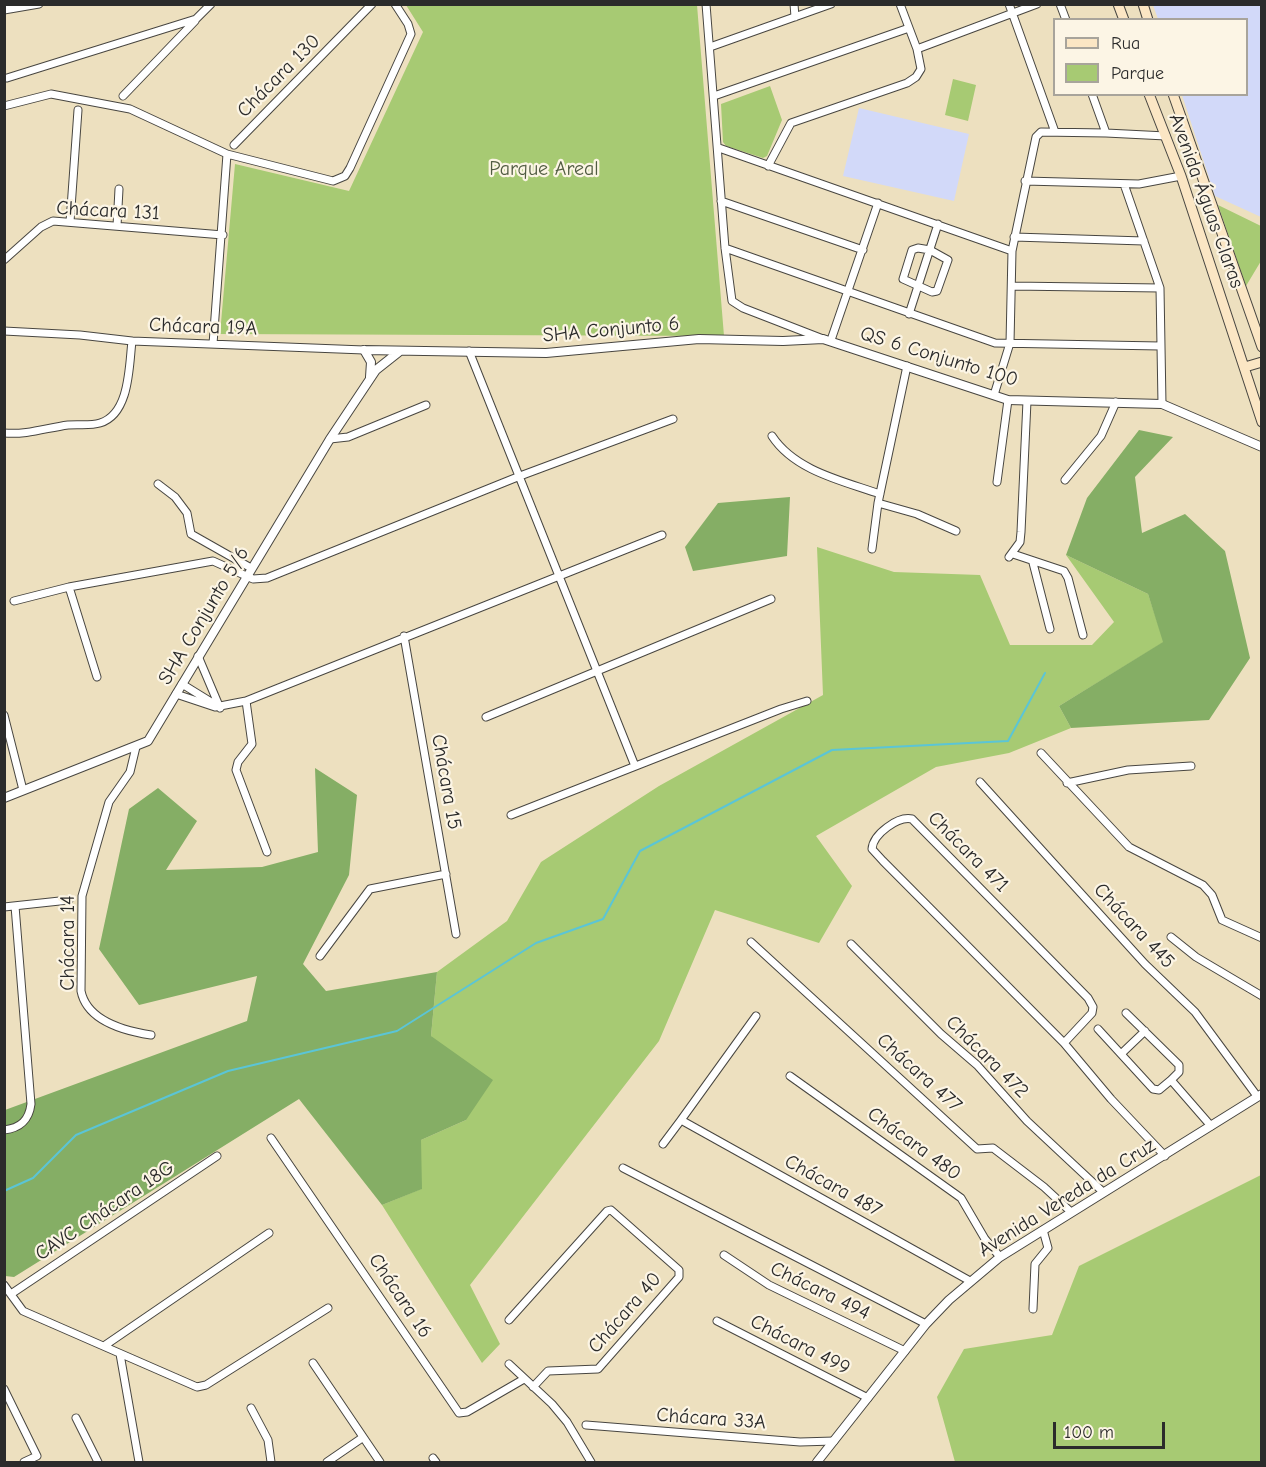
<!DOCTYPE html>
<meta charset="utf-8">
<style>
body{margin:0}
#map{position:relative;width:1266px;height:1467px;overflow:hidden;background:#ede0bf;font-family:"Comic Neue",sans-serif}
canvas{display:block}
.frame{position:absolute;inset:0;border:6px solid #2b2b2b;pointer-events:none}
.legend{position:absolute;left:1053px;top:18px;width:195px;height:78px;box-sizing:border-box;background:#fcf5e5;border:2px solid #a8a49b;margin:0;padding:8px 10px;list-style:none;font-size:18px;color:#2b2b2b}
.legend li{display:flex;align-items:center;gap:12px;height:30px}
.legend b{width:30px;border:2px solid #a8a49b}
.scale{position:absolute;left:1053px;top:1422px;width:112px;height:27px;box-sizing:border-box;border:3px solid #2b2b2b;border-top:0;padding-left:8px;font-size:18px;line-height:21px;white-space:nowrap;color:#2b2b2b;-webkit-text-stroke:4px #fcf5e5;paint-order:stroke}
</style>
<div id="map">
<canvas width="1266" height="1467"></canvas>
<div class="frame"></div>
<ul class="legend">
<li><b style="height:8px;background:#fbe6c4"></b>Rua</li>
<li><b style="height:16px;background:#a7ca73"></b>Parque</li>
</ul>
<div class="scale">100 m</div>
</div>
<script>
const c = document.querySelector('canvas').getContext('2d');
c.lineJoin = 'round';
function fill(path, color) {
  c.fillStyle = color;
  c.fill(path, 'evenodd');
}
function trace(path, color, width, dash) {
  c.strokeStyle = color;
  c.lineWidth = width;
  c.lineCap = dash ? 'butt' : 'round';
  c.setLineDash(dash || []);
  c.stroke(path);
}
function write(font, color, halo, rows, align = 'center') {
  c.font = font + ' "Comic Neue",sans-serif';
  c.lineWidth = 4.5;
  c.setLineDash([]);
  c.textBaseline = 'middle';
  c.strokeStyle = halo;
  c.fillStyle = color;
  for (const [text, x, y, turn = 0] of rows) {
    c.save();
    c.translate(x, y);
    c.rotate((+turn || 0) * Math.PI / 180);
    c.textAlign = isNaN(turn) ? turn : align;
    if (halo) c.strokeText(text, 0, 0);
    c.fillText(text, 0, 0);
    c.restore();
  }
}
fill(new Path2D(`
 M 1153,5 L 1261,5 L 1261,217 L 1215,196 L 1182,95 L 1246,94 L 1246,20 L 1158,19 Z
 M 859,108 L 969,134 L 954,201 L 843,176 Z`), '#d2d9f9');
fill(new Path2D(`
 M 406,5 L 697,5 L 724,336 L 220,334 L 235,164 L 349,191 L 423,32 Z
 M 953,79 L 976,85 L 968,121 L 945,115 Z
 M 770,86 L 782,120 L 767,156 L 763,158 L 726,146 L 723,142 L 721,104 Z
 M 1218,205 L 1261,226 L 1261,261 L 1246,286 Z
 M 817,547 L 894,572 L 980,575 L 1010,645 L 1092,645 L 1114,622 L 1066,555 L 1148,594 L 1164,642 L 1059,706 L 1071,728 L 1009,753 L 936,767 L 816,836 L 852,886 L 819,943 L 715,910 L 659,1041 L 470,1285 L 500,1344 L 482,1363 L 382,1205 L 421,1189 L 421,1140 L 466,1120 L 431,1036 L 437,972 L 507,921 L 541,862 L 659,786 L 823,695 Z
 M 1261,1175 L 1261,1462 L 955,1462 L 937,1397 L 964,1349 L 1052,1335 L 1079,1266 Z`), '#a7ca73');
fill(new Path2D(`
 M 1139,430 L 1173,437 L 1135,477 L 1142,533 L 1185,514 L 1225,551 L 1250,658 L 1209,720 L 1071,728 L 1059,706 L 1163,642 L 1148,594 L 1066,555 L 1087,498 Z
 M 790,497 L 787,556 L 693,571 L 685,547 L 718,503 Z
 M 315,768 L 357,795 L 349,875 L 303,964 L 326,991 L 437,972 L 431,1036 L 493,1080 L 466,1120 L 421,1140 L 422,1189 L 382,1205 L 299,1099 L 14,1277 L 5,1276 L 5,1110 L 247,1021 L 257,976 L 139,1005 L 99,949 L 129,809 L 158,788 L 197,821 L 166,870 L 262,867 L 318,852 Z`), '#85ae65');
trace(new Path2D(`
 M 4,1191 L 33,1178 L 76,1135 L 228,1071 L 397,1031 L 536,943 L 603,919 L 640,851 L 832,750 L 1008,741 L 1045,673`), '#5bc5d6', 2);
const minor = new Path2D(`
 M 706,4 L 725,248 L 732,301 L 743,308 L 823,339
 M 794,4 L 795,17
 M 900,4 L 917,49
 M 1009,4 L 1055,132
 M 1060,4 L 1066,20
 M 4,10 L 39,4
 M 710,47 L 831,4
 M 7,78 L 196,19 L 211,4
 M 123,96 L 195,21
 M 714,96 L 909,28
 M 4,106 L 51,94 L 130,109 L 227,154 L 333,181 L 345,176 L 350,168 L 411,34 L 408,24 L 395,4
 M 1106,133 L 1166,136
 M 234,145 L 372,4
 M 719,148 L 1012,251 L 1036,137 L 1041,132 L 1106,133 L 1092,94
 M 768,166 L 791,123 L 907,83 L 916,77 L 921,69 L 917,49 L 1037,4
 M 1025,181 L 1139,184 L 1181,176
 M 1124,184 L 1160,288 L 1162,404
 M 721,201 L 863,250
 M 70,222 L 78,110
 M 117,226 L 119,189
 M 1014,237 L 1144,241
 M 725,248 L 995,343 L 1160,346
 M 918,248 L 930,250 L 948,260 L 937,291 L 932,292 L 903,279 L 912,250 Z
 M 4,260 L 41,227 L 53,221 L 223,235
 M 1012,286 L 1160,288
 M 909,314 L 938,224
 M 4,331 L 80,335 L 132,341 L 364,350
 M 831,340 L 878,203
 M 213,344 L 227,154
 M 469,351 L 635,766
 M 994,395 L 1010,343 L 1012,251
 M 4,433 C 27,435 46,428 68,425 C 79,424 90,426 100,423 C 130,414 129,366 132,341
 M 772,436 C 795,471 843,481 880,494
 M 330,439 L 348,437 L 426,405
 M 1065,480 L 1101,436 L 1116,402
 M 997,482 L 1008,400
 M 158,484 L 175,497 L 187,513 L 191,534 L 251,568
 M 878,503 L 917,514 L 956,531
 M 872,549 L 878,503 L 907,366
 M 1013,554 L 1064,571 L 1068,578 L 1083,635
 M 1009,557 L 1020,542 L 1021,532 L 1027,401
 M 1033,563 L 1050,629
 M 69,587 L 97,677
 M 14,601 L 69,587 L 213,561 L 253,579 L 267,578 L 520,476 L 673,419
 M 404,636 L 456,934
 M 198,656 L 220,708
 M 182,684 L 216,705
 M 176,694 L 215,707 L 246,701 L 662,535
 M 246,701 L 252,744 L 238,762 L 236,770 L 267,852
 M 4,715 L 23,790
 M 486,717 L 771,599
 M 136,747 L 130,772 L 109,802 L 82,896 L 81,991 C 87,1021 125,1031 151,1035
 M 1041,753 L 1129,847 L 1203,885 L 1212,895 L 1222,920 L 1262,938
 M 980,782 L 1145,964 L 1195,1012 L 1257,1096
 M 1067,783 L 1128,770 L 1191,766
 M 511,815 L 781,709 L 807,701
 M 4,907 L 69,900
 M 1171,937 L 1196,957 L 1262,996
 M 751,942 L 977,1149 L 993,1148 L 1044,1187 L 1071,1212
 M 851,944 L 941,1034 L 977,1065 L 1027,1121 L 1103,1192
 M 320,956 L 370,889 L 446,874
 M 1126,1013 L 1179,1065 L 1179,1072 L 1171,1080
 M 756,1016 L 681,1120 L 970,1281
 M 1098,1029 L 1153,1089 L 1159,1090 L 1171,1080 L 1211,1126
 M 1064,1043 L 1092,1013 L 1093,1007 L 1088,998 L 912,819 C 898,816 873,834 872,849 L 883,861 L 1064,1043 L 1111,1099 L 1165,1156
 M 1121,1054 L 1145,1031
 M 790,1076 L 961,1198 L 985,1239 L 1000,1257
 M 4,1130 C 21,1128 29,1120 31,1104 L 15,906
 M 271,1138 L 459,1413 L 467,1412 L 524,1379
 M 663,1144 L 681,1120
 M 623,1168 L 926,1324
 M 724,1255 L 769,1285 L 905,1351
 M 4,1285 L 23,1311 L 197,1387 L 206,1385 L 328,1308
 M 11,1294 L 217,1156
 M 1033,1309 L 1035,1264 L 1048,1248 L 1043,1230
 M 509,1320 L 607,1211 L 611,1210 L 679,1270 L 679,1277 L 598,1369 L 548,1371 L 533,1387
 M 717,1321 L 868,1398
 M 104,1346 L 269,1233
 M 120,1354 L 139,1462
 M 313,1363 L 380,1462
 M 509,1364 L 552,1404 L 567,1422 L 591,1462
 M 4,1389 L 37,1456 L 24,1462
 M 251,1408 L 268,1440 L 271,1462
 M 76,1418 L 98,1462
 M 586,1425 L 800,1442 L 834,1441
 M 433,1458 L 436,1462
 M 327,1462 L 362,1438`);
const tertiary = new Path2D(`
 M 364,350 L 546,353 L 699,339 L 783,341 L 823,339 L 1008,400 L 1162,404 L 1262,447
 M 364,350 L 371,362 L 370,377
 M 4,798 L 148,741 L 330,439 L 376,370 L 400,351
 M 817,1462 L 926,1324 L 949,1300 L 1000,1257 L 1262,1094`);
const secondary = new Path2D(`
 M 1118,4 L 1124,20
 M 1143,4 L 1148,20
 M 1149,94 L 1181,176 L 1262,422
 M 1173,94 L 1262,347
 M 1245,367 L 1262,362`);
trace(minor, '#484641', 9);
trace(tertiary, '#484641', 10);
trace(secondary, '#484641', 11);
trace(minor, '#fff', 7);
trace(tertiary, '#fff', 8);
trace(secondary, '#fbe6c4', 9);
write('20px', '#2b2b2b', '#fcf5e5', [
 ["Chácara 130",279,76,-45],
 ["Avenida Águas Claras",1206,201,70],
 ["Chácara 131",108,211,3],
 ["Chácara 19A",203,327,2],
 ["SHA Conjunto 6",611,330,-5],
 ["QS 6 Conjunto 100",939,357,17],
 ["SHA Conjunto 5/6",204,616,-59],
 ["Chácara 15",446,782,80],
 ["Chácara 471",968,852,45],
 ["Chácara 445",1134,926,47],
 ["Chácara 14",68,943,-90],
 ["Chácara 472",987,1057,45],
 ["Chácara 477",919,1073,42],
 ["Chácara 480",914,1144,36],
 ["Chácara 487",833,1186,29],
 ["Avenida Vereda da Cruz",1067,1198,-32],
 ["CAVC Chácara 18G",105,1211,-34],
 ["Chácara 494",820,1291,26],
 ["Chácara 16",400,1296,56],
 ["Chácara 40",625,1313,-49],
 ["Chácara 499",800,1345,27],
 ["Chácara 33A",711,1419,4]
]);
write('20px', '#505b41', '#fcf5e5', [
 ["Parque Areal",544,169]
]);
</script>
